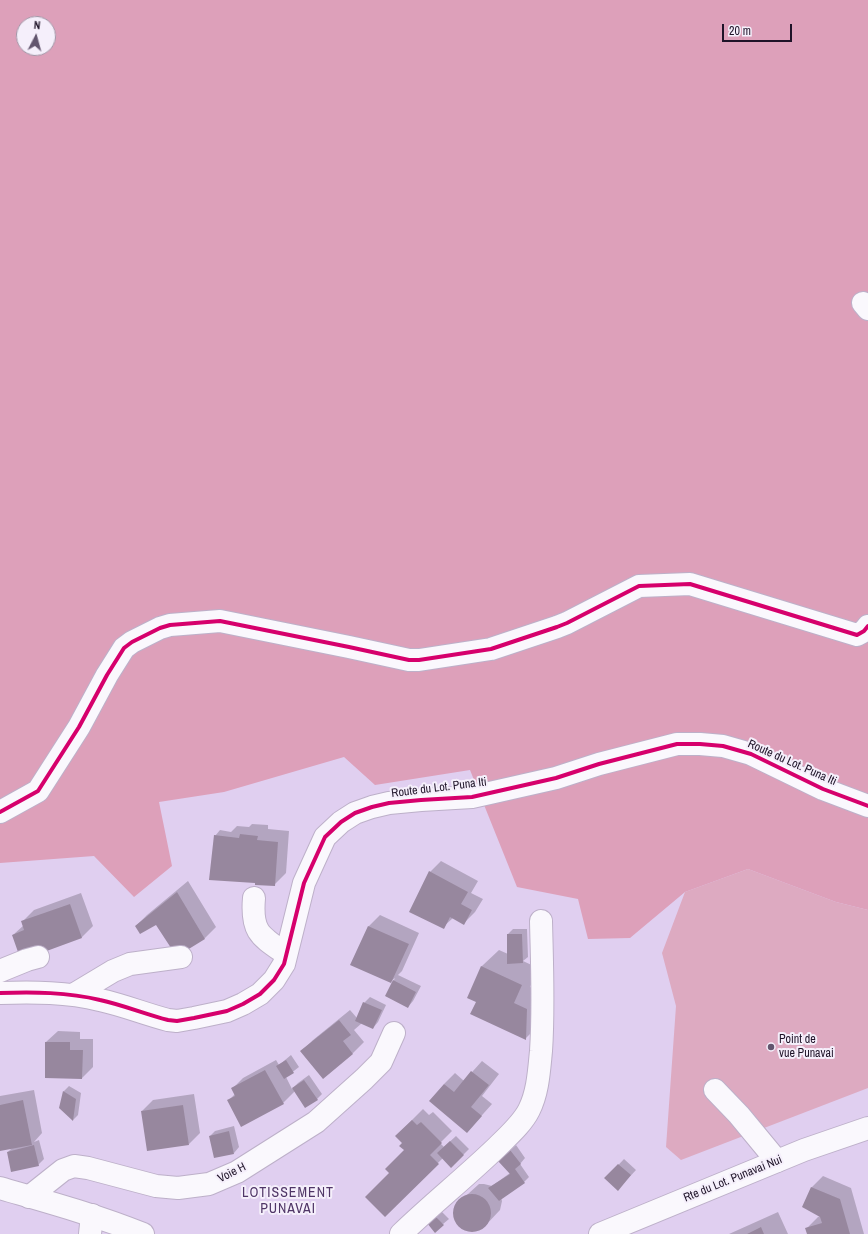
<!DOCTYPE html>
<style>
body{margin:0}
#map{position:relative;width:868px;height:1234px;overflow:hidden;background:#e0cff0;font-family:"Archivo Narrow",sans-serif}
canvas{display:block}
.north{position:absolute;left:16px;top:16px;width:40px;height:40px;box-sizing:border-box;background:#f5effb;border:1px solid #9f97a7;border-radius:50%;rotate:6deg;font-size:11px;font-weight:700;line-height:16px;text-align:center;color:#1e1328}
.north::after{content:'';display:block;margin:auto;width:14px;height:18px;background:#62556e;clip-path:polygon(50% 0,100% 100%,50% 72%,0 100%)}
.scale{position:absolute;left:722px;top:24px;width:70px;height:18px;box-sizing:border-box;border:2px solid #1e1328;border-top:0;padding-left:5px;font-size:12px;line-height:14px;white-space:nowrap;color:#1e1328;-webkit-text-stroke:3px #f5effb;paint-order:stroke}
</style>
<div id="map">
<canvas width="868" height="1234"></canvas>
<div class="north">N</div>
<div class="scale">20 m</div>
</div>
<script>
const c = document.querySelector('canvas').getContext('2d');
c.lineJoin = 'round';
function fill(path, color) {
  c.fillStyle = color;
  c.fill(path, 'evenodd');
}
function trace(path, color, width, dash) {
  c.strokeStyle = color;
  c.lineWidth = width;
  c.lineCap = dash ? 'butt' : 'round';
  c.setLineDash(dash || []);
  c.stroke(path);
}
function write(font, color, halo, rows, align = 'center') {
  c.font = font + ' "Archivo Narrow",sans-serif';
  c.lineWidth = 4;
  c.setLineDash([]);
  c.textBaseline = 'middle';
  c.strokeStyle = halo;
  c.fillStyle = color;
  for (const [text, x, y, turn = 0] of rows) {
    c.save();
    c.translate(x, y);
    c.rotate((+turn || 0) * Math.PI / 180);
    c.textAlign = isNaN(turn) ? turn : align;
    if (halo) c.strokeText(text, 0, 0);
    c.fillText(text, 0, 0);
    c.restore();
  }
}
fill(new Path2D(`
 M 748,869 L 836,902 L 868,910 L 868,1088 L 681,1160 L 666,1147 L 676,1006 L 662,953 L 685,892 Z`), '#ddaac1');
fill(new Path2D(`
 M 0,0 L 868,0 L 868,910 L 836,902 L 748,869 L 685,892 L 630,938 L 588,939 L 578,899 L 517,887 L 470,770 L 375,785 L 344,757 L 224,792 L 159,802 L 172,866 L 134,897 L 94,856 L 0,863 ZM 24,24 L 48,24 L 48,48 L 24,48 Z`), '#dda0ba');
fill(new Path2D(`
 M 252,824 L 268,825 L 268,829 L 289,831 L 286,873 L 274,885 L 215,836 L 220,830 L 231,832 L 237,826 L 249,827 Z
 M 441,861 L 478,881 L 471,893 L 483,899 L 475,912 L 464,923 L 453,918 L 443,927 L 430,872 Z
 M 188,881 L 216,927 L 205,938 L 179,954 L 156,923 L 136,926 L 147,915 Z
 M 81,893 L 93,926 L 82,937 L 34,955 L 13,935 L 24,925 L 23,921 L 34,910 Z
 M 380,915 L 419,933 L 402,971 L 398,975 L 421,986 L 413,1001 L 408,1007 L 386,996 L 395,978 L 390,982 L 352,964 L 369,926 Z
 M 513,929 L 527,929 L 528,957 L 523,961 L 538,968 L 530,987 L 543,993 L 542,1022 L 526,1038 L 477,1001 L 468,998 L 482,966 L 499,950 L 508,954 L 508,934 Z
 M 370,997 L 386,1005 L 378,1022 L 373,1028 L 362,1023 L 354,1030 L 364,1042 L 353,1053 L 323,1077 L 302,1051 L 313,1040 L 350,1010 L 357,1018 L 364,1003 Z
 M 58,1031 L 80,1032 L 80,1039 L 93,1039 L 93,1067 L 82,1078 L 46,1077 L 46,1042 Z
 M 291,1055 L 299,1067 L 286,1077 L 292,1089 L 298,1083 L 309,1075 L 322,1094 L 317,1099 L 295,1091 L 283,1103 L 228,1101 L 235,1094 L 232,1089 L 243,1078 L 276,1060 L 279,1065 Z
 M 482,1061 L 499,1074 L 482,1096 L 492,1104 L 467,1132 L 444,1084 L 455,1073 L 464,1081 Z
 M 69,1086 L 81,1093 L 78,1115 L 73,1120 L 60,1108 L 64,1091 Z
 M 34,1090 L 42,1133 L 34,1142 L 39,1140 L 44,1159 L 38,1165 L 8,1152 L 12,1148 L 0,1150 L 0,1096 Z
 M 194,1094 L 200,1133 L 189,1144 L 142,1111 L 153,1100 Z
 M 423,1109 L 429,1115 L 433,1112 L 452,1131 L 440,1143 L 444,1147 L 456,1136 L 469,1149 L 451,1167 L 443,1158 L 385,1215 L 390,1173 L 405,1150 L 403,1143 L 396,1136 Z
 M 234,1126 L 239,1147 L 234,1153 L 210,1136 L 215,1131 Z
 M 516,1145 L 525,1158 L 520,1164 L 529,1177 L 524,1182 L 501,1198 L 502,1201 L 500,1210 L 485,1226 L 477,1230 L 468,1231 L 464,1229 L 457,1222 L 455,1218 L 455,1209 L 457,1204 L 479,1184 L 484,1184 L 492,1186 L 510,1173 L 504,1155 Z
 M 624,1159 L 636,1170 L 623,1184 L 606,1178 Z
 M 823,1176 L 851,1188 L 864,1234 L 808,1234 L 807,1228 L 818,1217 L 821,1216 L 804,1207 L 812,1187 Z
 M 441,1211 L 449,1219 L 443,1224 L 433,1218 Z
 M 778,1212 L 788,1234 L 729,1234 Z`), '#0003');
fill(new Path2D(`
 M 240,834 L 258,836 L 257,840 L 278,842 L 275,886 L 255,885 L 255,883 L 209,880 L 214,835 L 239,838 Z
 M 429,871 L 468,892 L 461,904 L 472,910 L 464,925 L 450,917 L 444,929 L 409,912 Z
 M 177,892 L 205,939 L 179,955 L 173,951 L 156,925 L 140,934 L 135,926 Z
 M 70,904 L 82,938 L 33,956 L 18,952 L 12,935 L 24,930 L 21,921 Z
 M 368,926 L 409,944 L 391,983 L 350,965 Z
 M 507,934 L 522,934 L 523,963 L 507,964 Z
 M 481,966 L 522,985 L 514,1003 L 527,1009 L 526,1040 L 470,1014 L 476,1002 L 467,998 Z
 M 393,980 L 416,992 L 408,1008 L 385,996 Z
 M 363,1002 L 382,1010 L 373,1029 L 355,1021 Z
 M 339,1020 L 351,1035 L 343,1041 L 353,1054 L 323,1079 L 300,1051 Z
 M 45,1042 L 70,1042 L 70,1050 L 83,1050 L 82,1079 L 45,1078 Z
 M 286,1060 L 294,1073 L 284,1079 L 276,1066 Z
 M 265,1070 L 284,1104 L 241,1127 L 227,1100 L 235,1096 L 231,1088 Z
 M 471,1071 L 489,1085 L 471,1107 L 482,1116 L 467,1133 L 429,1101 L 444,1084 L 454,1092 Z
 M 304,1080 L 318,1100 L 305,1108 L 292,1088 Z
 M 63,1091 L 76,1099 L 73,1121 L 59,1108 Z
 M 23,1100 L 32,1145 L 0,1151 L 0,1105 Z
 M 183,1105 L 189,1145 L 147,1151 L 141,1111 Z
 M 412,1120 L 417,1125 L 421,1122 L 442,1143 L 430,1155 L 439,1164 L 385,1217 L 365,1197 L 389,1173 L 385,1169 L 404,1150 L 399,1146 L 402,1143 L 395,1136 Z
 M 229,1131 L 234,1154 L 214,1158 L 209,1136 Z
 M 450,1141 L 464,1155 L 451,1168 L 437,1153 Z
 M 34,1145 L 39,1166 L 11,1172 L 7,1152 Z
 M 510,1150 L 521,1164 L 515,1169 L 525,1183 L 499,1201 L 488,1188 L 510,1174 L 498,1161 Z
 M 618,1164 L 631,1175 L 618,1191 L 604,1178 Z
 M 811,1187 L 840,1199 L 850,1234 L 807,1234 L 805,1228 L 822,1223 L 820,1217 L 802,1207 Z
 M453 1213a19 19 0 1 1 38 0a19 19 0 1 1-38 0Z
 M 435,1216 L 444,1225 L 435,1233 L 427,1223 Z
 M 761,1227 L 764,1234 L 747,1234 Z`), '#97879e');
const minor = new Path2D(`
 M 863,303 L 868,309
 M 0,812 L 38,791 L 79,727 L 107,675 L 124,648 L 132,642 L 160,628 L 170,625 L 220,621 L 349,647 L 409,660 L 419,660 L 491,649 L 557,627 L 567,623 L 639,586 L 690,584 L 857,635 L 864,631 L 868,626
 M 254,898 C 251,932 260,936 286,954
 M 0,971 L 27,960 L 38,957
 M 0,993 C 34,992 67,992 100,1000 C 123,1005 145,1014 168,1020 L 177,1021 L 194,1018 L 227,1011 L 243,1004 L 260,994 L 274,980 L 284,964 L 304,883 L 325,837 L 341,822 L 355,813 L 372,807 L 389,803 L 421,800 L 472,797 L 556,778 L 599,764 L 677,744 L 700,744 L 723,746 L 751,754 L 823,789 L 868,806
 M 73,995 L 113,971 L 130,964 L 181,957
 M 715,1090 L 739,1115 L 777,1161
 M 29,1197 L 63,1170 L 74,1166 L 88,1168 L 156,1186 L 178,1188 L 209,1184 L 237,1172 L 316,1122 L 364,1079 L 381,1062 L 394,1033
 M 90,1234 L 92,1215
 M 401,1234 C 432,1204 466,1177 497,1147 C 508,1136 522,1124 529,1110 C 538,1092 539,1071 541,1051 C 544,1008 542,965 541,921`);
const secondary = new Path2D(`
 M 0,1188 C 48,1202 96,1215 143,1234
 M 600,1234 L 804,1150 L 868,1128`);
trace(minor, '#bdb0c9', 24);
trace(secondary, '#bdb0c9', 24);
trace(minor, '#faf8fd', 22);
trace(secondary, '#faf8fd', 22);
trace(new Path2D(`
 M 0,812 L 38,791 L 79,727 L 107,675 L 124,648 L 132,642 L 160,628 L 170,625 L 220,621 L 349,647 L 409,660 L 419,660 L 491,649 L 557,627 L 567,623 L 639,586 L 690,584 L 857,635 L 864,631 L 868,626
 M 0,993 C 34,992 67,992 100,1000 C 123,1005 145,1014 168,1020 L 177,1021 L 194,1018 L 227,1011 L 243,1004 L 260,994 L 274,980 L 284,964 L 304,883 L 325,837 L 341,822 L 355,813 L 372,807 L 389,803 L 421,800 L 472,797 L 556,778 L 599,764 L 677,744 L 700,744 L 723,746 L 751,754 L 823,789 L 868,806`), '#d6006c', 4);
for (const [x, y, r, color] of [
 [771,1047,4,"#62556e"]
]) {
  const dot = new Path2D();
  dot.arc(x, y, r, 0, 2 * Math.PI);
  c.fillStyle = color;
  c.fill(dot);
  trace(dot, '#f5effb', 1.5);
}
write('12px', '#1e1328', '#f5effb', [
 ["Route du Lot. Puna Iti",792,763,24],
 ["Route du Lot. Puna Iti",439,788,-7],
 ["Voie H",232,1173,-27],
 ["Rte du Lot. Punavai Nui",733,1179,-22]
]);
write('12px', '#1e1328', '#f5effb', [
 ["Point de",779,1040],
 ["vue Punavai",779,1054]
], 'left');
c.letterSpacing = '1px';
write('14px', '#503667', '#f5effb', [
 ["LOTISSEMENT",288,1193],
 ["PUNAVAI",288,1209]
]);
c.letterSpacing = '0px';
</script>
